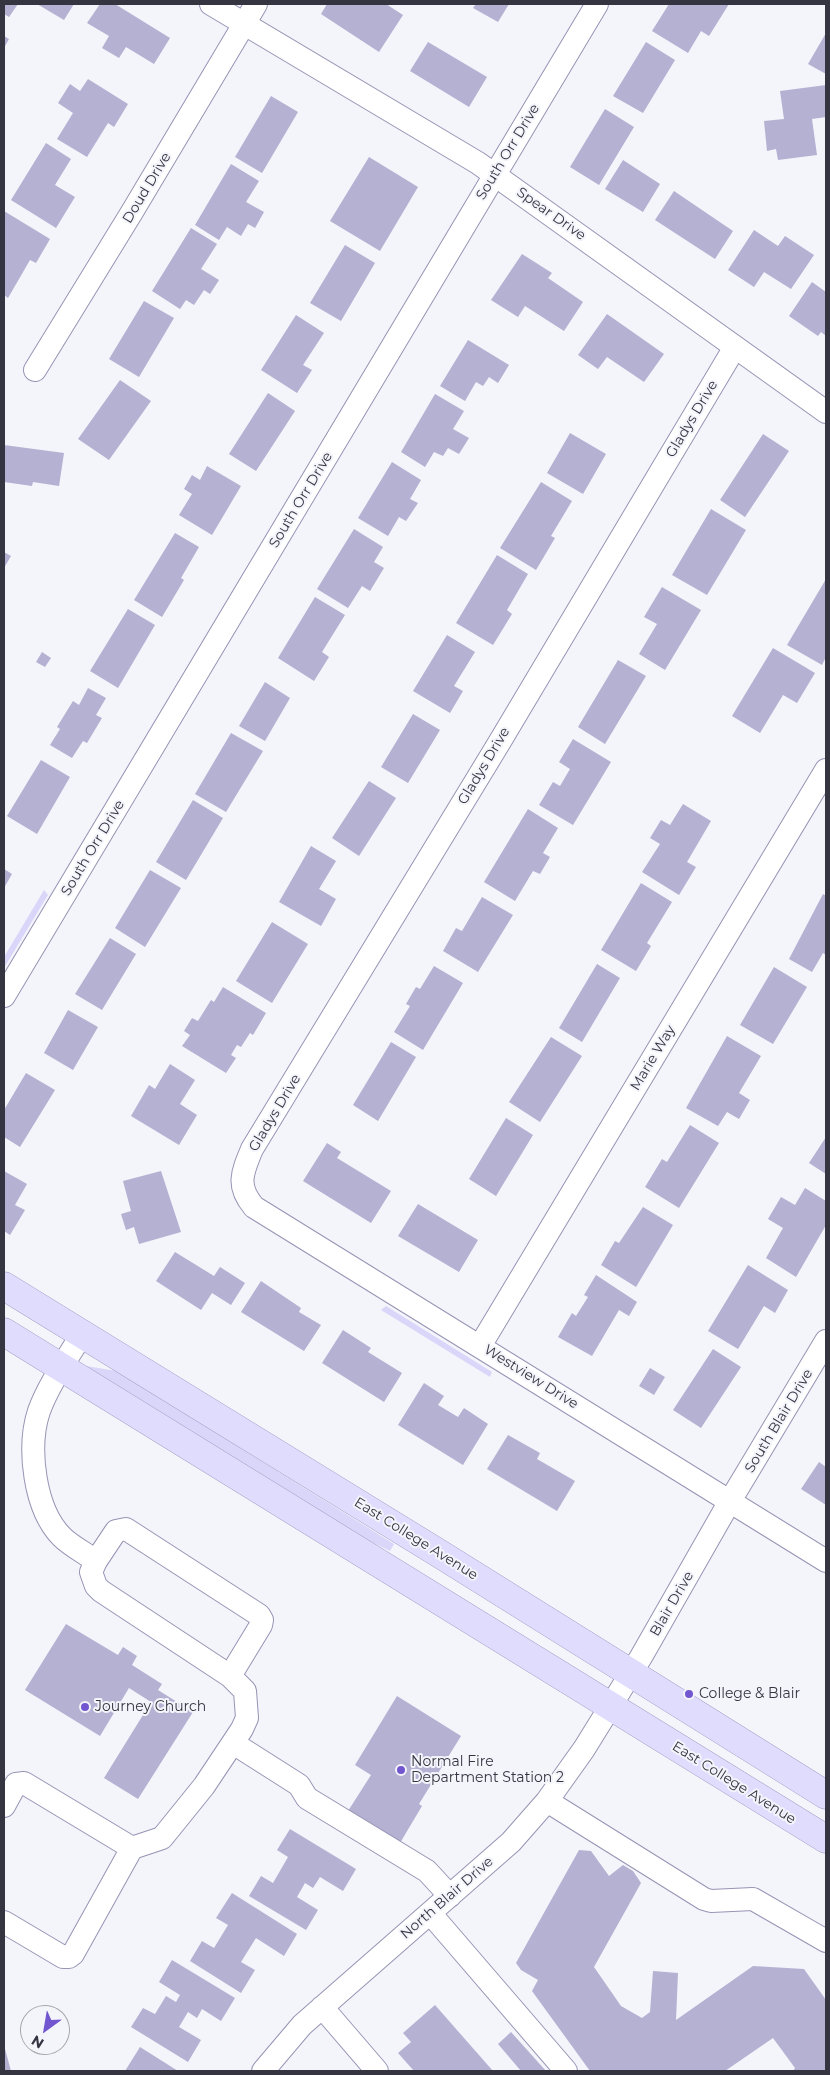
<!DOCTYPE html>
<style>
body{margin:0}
#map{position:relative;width:830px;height:2075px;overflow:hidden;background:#f4f4fb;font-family:Montserrat,sans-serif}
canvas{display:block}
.frame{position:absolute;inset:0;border:5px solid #353441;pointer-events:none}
.north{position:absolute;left:20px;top:2005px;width:50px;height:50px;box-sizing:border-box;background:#f4f4fb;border:1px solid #a8a7b1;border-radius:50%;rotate:212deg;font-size:14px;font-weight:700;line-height:20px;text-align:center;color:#353441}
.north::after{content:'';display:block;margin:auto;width:18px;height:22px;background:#7156d0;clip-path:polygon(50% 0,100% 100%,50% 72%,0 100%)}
</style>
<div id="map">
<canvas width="830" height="2075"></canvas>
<div class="frame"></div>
<div class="north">N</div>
</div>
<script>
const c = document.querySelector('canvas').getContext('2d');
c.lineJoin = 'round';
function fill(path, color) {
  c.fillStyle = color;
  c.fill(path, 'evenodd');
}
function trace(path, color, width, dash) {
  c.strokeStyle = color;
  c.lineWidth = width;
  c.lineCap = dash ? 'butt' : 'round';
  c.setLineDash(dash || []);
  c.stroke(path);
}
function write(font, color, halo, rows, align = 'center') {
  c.font = font + ' Montserrat,sans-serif';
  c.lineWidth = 4;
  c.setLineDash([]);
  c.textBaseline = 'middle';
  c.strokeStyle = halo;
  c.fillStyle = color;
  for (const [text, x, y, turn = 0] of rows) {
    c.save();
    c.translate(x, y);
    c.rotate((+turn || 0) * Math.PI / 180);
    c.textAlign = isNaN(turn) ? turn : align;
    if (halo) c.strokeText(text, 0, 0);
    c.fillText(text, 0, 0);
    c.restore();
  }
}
fill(new Path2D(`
 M 44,890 L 48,895 L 4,968 L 4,957 Z
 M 386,1306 L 492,1372 L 490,1377 L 381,1310 Z
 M 86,1366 L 117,1371 L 394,1544 L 390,1551 L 343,1528 L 85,1368 Z`), '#d9d6f9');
fill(new Path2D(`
 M 4,4 L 18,4 L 9,17 L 4,14 Z
 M 37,4 L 74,4 L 64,20 Z
 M 100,4 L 115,4 L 170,38 L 154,64 L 126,47 L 119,58 L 102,48 L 109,36 L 87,23 Z
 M 327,4 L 386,4 L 403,15 L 379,52 L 321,14 Z
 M 476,4 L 509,4 L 498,22 L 473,8 Z
 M 669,4 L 729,4 L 709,36 L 701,31 L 688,53 L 652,31 Z
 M 826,33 L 826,74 L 808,64 Z
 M 4,36 L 9,39 L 4,48 Z
 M 428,42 L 487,77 L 469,107 L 410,71 Z
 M 646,42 L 675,60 L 643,113 L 613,96 Z
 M 88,79 L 128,104 L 114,127 L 108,123 L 87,157 L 57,139 L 73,113 L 58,103 L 70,84 L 80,91 Z
 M 826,85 L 826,117 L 812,119 L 817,155 L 778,160 L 776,149 L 767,151 L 764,121 L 784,119 L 780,91 Z
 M 271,96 L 298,112 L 262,173 L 235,157 Z
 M 605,109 L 634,127 L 599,185 L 570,167 Z
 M 46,143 L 71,159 L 55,185 L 75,197 L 56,228 L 11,200 Z
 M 369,157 L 418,187 L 380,251 L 330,221 Z
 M 623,160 L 660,184 L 643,212 L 605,189 Z
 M 231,164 L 259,181 L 246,202 L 264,212 L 255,228 L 248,224 L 241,236 L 227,227 L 219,240 L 195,225 Z
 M 674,191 L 733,231 L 715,259 L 655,220 Z
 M 4,211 L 50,239 L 36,263 L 30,260 L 8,298 L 4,295 Z
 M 191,228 L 217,244 L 201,269 L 219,280 L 210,294 L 204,290 L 194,305 L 186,300 L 180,309 L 152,291 Z
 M 754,230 L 778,246 L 785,236 L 814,255 L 791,289 L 764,272 L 754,287 L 728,270 Z
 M 345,245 L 375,263 L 341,321 L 310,303 Z
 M 522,254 L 552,273 L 548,278 L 583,302 L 564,331 L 525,306 L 518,317 L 491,300 Z
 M 812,282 L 826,292 L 826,336 L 821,332 L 818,336 L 789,316 Z
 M 144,301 L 174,318 L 139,377 L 109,359 Z
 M 607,314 L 664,354 L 644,382 L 607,357 L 598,369 L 578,355 Z
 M 296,315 L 324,333 L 303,365 L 312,370 L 297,393 L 261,370 Z
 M 468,340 L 509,365 L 498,383 L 489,377 L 483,386 L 476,382 L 465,401 L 440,386 Z
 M 120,380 L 151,401 L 109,460 L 78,439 Z
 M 268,393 L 295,411 L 256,471 L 229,454 Z
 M 435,394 L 464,411 L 453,429 L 469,438 L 459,454 L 448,448 L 443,456 L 434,452 L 425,467 L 401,452 Z
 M 570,433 L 606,454 L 583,494 L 547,473 Z
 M 763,434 L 789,451 L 745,517 L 720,500 Z
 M 4,445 L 64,453 L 59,486 L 33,482 L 32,486 L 4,482 Z
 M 392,462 L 421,480 L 410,499 L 418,503 L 406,521 L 399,517 L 388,536 L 358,518 Z
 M 207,466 L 241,486 L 212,535 L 179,515 L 192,494 L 184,489 L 192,475 L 200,480 Z
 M 541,482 L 572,501 L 551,536 L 555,538 L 536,570 L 500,548 Z
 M 711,509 L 746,530 L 707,595 L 672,575 Z
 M 354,529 L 383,547 L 374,562 L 384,568 L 370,591 L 362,586 L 348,608 L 317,589 Z
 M 175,533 L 199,547 L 181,578 L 184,580 L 162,617 L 134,600 Z
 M 4,552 L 11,556 L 4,568 Z
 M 497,555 L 528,574 L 507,610 L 512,614 L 493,645 L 456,623 Z
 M 826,579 L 826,657 L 822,665 L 787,645 Z
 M 662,587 L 701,610 L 665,670 L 639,654 L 657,624 L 644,617 Z
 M 315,597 L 345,615 L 322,652 L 329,657 L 314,681 L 278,658 Z
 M 128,609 L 155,625 L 118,688 L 90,671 Z
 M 447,635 L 475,652 L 454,686 L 463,691 L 450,713 L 413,691 Z
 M 773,648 L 815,673 L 797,703 L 783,695 L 760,733 L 732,716 Z
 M 42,652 L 51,658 L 45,667 L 36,662 Z
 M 618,660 L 646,676 L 605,744 L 578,727 Z
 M 265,682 L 290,698 L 265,741 L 239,726 Z
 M 88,688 L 106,698 L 96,715 L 102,718 L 87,743 L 83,741 L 72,758 L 50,745 L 60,729 L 57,727 L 73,701 L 79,705 Z
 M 413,714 L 440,730 L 408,783 L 381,767 Z
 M 231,733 L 263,751 L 226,812 L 195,794 Z
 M 573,739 L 611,762 L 573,825 L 539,805 L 553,782 L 560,786 L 570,769 L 559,762 Z
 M 41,760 L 70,777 L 37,834 L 7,816 Z
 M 369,781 L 396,798 L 359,856 L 332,838 Z
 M 193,800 L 223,818 L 186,880 L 156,862 Z
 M 683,804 L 711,821 L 687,862 L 696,867 L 679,895 L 642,872 L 660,844 L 650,838 L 661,820 L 670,825 Z
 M 528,809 L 558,828 L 543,853 L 550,857 L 540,874 L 533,871 L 515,901 L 484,882 Z
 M 311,846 L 336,861 L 319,889 L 336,899 L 321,926 L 279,902 Z
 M 4,869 L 12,874 L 4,888 Z
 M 150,870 L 181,888 L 145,947 L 115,928 Z
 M 641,883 L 672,902 L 647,943 L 651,946 L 636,971 L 601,950 Z
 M 823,894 L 826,896 L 826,955 L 823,953 L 812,972 L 789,959 Z
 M 482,897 L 513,915 L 478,972 L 443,951 L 456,928 L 462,931 Z
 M 272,922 L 308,944 L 272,1003 L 236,981 Z
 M 110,938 L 136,954 L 102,1010 L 75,994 Z
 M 597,964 L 620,978 L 582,1042 L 559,1028 Z
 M 434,966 L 463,983 L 423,1050 L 394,1032 L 410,1006 L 406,1004 L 416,987 L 420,989 Z
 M 774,967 L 807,987 L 773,1044 L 740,1025 Z
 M 223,987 L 266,1013 L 253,1035 L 250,1033 L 241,1047 L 237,1045 L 231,1055 L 236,1058 L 226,1073 L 182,1046 L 190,1035 L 184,1031 L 192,1018 L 198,1021 L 211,1000 L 214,1002 Z
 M 68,1010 L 98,1027 L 73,1070 L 44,1053 Z
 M 727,1036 L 761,1056 L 739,1093 L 750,1100 L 739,1119 L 727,1112 L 718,1126 L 686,1108 Z
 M 551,1037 L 582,1056 L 540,1122 L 509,1102 Z
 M 391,1042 L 416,1057 L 378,1121 L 353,1105 Z
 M 170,1064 L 195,1080 L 180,1104 L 197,1115 L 179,1145 L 131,1116 L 149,1085 L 155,1089 Z
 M 26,1073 L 55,1090 L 20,1147 L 4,1137 L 4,1110 Z
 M 506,1118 L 533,1135 L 496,1196 L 469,1179 Z
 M 690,1125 L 719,1143 L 679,1208 L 645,1187 L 662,1159 L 667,1162 Z
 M 826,1137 L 826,1174 L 809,1163 Z
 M 327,1143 L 341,1152 L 337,1158 L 391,1191 L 371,1223 L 303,1181 Z
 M 4,1171 L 27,1184 L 15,1205 L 25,1210 L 10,1235 L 4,1231 Z
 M 161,1171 L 181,1232 L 139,1244 L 134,1227 L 126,1230 L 121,1214 L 131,1211 L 123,1181 Z
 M 805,1188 L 826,1201 L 826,1225 L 796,1277 L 766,1258 L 783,1228 L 768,1219 L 781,1197 L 795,1205 Z
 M 418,1204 L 478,1240 L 459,1272 L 398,1236 Z
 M 643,1207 L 673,1225 L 636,1287 L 601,1265 L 615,1241 L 619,1243 Z
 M 175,1252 L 214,1276 L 220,1267 L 245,1283 L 231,1305 L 212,1293 L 201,1310 L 156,1281 Z
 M 748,1265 L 788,1290 L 775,1313 L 764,1306 L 738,1349 L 708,1331 Z
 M 596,1275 L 637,1302 L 629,1316 L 619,1310 L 592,1356 L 558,1337 L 572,1313 L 576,1316 L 588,1297 L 584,1295 Z
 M 261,1281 L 301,1308 L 299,1312 L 321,1325 L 304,1351 L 241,1312 Z
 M 343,1330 L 371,1348 L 368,1352 L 402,1373 L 384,1402 L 322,1363 Z
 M 713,1349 L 741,1367 L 701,1428 L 673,1410 Z
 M 650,1368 L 665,1377 L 654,1395 L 639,1386 Z
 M 424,1383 L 444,1396 L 438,1405 L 458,1417 L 464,1408 L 488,1424 L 463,1465 L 398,1425 Z
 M 508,1435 L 540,1453 L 537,1459 L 575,1481 L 557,1511 L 487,1469 Z
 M 819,1462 L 826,1467 L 826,1505 L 801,1489 Z
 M 66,1624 L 118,1655 L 123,1647 L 137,1656 L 132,1665 L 162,1684 L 158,1690 L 193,1712 L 138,1799 L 104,1778 L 151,1702 L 129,1688 L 100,1736 L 25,1690 Z
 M 397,1696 L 461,1736 L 419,1804 L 422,1806 L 400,1843 L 348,1811 L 371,1775 L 355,1765 Z
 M 290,1829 L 356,1869 L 343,1891 L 320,1877 L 313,1888 L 305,1883 L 297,1897 L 318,1910 L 306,1930 L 249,1896 L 261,1876 L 273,1883 L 288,1857 L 277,1850 Z
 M 579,1850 L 591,1851 L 609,1876 L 623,1865 L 633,1871 L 641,1883 L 594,1967 L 621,2006 L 642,2018 L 650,2012 L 653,1971 L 678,1973 L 676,2020 L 753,1966 L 804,1969 L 826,2000 L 826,2071 L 793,2071 L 795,2068 L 773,2038 L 725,2071 L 590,2071 L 532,1991 L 538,1980 L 521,1970 L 516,1963 Z
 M 232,1893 L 297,1934 L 284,1956 L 256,1938 L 241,1962 L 255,1970 L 241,1993 L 190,1961 L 202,1941 L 214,1948 L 228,1925 L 216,1918 Z
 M 172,1960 L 235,1998 L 221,2021 L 202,2009 L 197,2018 L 188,2012 L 179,2027 L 201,2040 L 188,2062 L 131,2027 L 143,2008 L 155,2014 L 166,1996 L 176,2002 L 180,1995 L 159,1982 Z
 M 435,2005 L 493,2071 L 414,2071 L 398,2053 L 411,2042 L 403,2033 Z
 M 511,2032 L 546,2071 L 521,2071 L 498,2044 Z
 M 4,2045 L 11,2071 L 4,2071 Z
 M 140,2047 L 178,2071 L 125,2071 Z`), '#b4b1d2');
const minor = new Path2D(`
 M 211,4 L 478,163 L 826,412
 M 735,347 L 499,743 L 252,1149 C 242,1173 236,1186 254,1207 L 826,1561
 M 35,370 L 132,212 L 256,4
 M 4,996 L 597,4
 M 480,1346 L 826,770
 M 96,1561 L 91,1572 L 96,1586 L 101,1591 L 230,1676
 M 233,1743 L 299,1785 L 307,1798 L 427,1871 L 450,1896
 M 547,1801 L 704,1899 L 711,1901 L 753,1899 L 826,1941
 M 4,1806 L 16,1784 L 24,1783 L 132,1848
 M 430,1913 L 566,2071
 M 4,1922 L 63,1957 L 69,1957 L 73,1954 L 132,1848 L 162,1838 L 204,1786 L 242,1729 L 247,1718 L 245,1691 L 230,1676 L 261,1625 L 262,1620 L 259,1615 L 126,1529 L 116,1531 L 96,1561 C 85,1553 71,1546 62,1537 C 34,1509 27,1447 39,1411 C 49,1384 67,1359 82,1334
 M 322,2007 L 377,2071
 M 263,2071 L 302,2025 L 511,1842 L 547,1801 L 584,1749 L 641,1657 L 730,1501 L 826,1341`);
const major = new Path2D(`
 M 4,1286 L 440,1554 L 826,1795
 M 4,1332 L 826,1839`);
trace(minor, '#9794b4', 24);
trace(major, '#9692bb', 29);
trace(minor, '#fff', 22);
trace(major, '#dfdcfd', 28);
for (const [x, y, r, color] of [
 [689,1694,5,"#7156d0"],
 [85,1707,5,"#7156d0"],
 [401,1770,5,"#7156d0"]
]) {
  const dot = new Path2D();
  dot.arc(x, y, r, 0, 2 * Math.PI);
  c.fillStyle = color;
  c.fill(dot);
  trace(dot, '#f4f4fb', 2);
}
write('14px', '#353441', '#f4f4fb', [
 ["South Orr Drive",508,152,-59],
 ["Doud Drive",147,188,-59],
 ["Spear Drive",551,214,35],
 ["Gladys Drive",692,419,-59],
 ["South Orr Drive",301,500,-59],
 ["Gladys Drive",484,766,-59],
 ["South Orr Drive",93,848,-59],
 ["Marie Way",653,1058,-59],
 ["Gladys Drive",275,1113,-59],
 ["Westview Drive",531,1377,32],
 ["South Blair Drive",779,1421,-59],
 ["East College Avenue",416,1539,32],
 ["Blair Drive",672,1604,-60],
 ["East College Avenue",734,1783,32],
 ["North Blair Drive",447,1898,-41]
]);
write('14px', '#353441', '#f4f4fb', [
 ["College & Blair",699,1694],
 ["Journey Church",95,1707],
 ["Normal Fire",411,1762],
 ["Department Station 2",411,1778]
], 'left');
</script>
